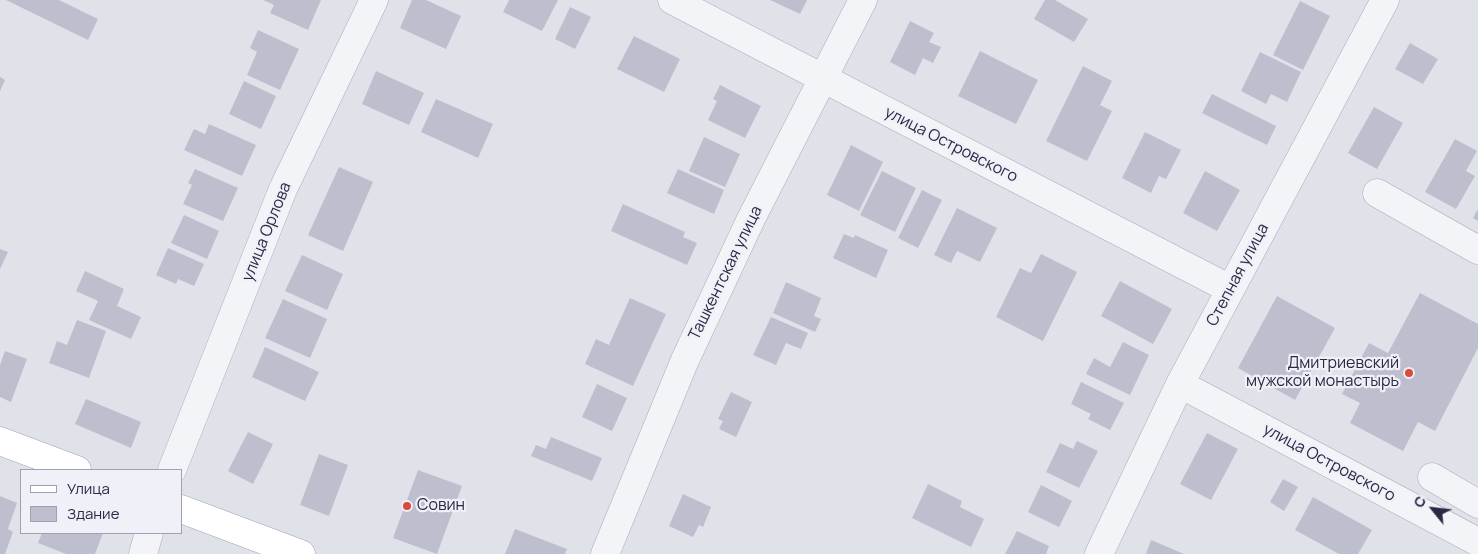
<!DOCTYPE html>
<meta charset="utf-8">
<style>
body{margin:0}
#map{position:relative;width:1478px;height:554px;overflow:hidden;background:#e0e2ea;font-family:Manrope,sans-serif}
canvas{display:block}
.legend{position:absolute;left:20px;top:469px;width:162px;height:65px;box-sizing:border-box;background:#f0f1f8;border:1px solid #a0a1b0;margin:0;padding:6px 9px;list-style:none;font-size:15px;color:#272a43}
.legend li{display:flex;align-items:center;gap:10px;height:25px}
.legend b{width:25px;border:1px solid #a0a1b0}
.north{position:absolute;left:1408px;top:484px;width:50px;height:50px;-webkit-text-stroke:4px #f0f1f8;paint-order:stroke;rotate:299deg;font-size:14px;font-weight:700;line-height:20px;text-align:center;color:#272a43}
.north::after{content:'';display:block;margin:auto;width:18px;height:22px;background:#272a43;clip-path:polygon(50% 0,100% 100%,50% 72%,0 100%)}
</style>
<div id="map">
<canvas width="1478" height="554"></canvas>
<ul class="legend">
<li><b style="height:6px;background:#fff"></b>Улица</li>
<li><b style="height:14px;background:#bdbfce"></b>Здание</li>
</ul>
<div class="north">С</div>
</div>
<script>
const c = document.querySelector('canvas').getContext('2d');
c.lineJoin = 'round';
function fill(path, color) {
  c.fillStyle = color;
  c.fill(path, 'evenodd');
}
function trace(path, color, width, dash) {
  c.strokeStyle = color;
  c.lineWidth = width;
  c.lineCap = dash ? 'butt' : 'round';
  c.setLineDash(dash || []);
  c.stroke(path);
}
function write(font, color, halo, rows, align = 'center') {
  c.font = font + ' Manrope,sans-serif';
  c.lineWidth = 4.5;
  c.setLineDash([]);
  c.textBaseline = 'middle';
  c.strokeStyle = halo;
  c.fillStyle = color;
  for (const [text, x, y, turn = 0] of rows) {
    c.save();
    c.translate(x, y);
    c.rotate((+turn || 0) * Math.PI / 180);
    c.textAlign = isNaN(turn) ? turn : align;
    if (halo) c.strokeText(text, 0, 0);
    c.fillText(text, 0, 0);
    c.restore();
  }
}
fill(new Path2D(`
 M 6,0 L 59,0 L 98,19 L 88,40 Z
 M 263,0 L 321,0 L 308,30 L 270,13 L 274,5 Z
 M 412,0 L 426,0 L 461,16 L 446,49 L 400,28 Z
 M 509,0 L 558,0 L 542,31 L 503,12 Z
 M 770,0 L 807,0 L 800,14 Z
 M 1045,0 L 1055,0 L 1088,19 L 1074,42 L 1034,19 Z
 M 1300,1 L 1330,16 L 1303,70 L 1273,55 Z
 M 570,7 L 591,17 L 575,49 L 555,39 Z
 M 910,21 L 934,33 L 929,42 L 941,47 L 933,63 L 923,58 L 915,75 L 890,62 Z
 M 258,30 L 299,49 L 280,90 L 247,75 L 257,52 L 250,48 Z
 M 634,36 L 680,59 L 664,92 L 617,69 Z
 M 1410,43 L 1438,59 L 1423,84 L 1395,69 Z
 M 980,51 L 1038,80 L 1016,124 L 958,96 Z
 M 1260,52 L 1301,72 L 1287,102 L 1271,94 L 1266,104 L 1241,91 Z
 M 1083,66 L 1112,81 L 1100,105 L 1112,111 L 1087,161 L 1046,141 Z
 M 376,71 L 424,93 L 409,125 L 362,104 Z
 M 0,77 L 5,80 L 0,91 Z
 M 244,81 L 276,96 L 261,129 L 229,114 Z
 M 720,85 L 761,106 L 745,138 L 708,120 L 717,101 L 713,99 Z
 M 1212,94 L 1276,126 L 1267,145 L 1202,113 Z
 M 436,99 L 493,124 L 478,158 L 421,132 Z
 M 1374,107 L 1403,123 L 1377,169 L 1348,153 Z
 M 209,124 L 256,145 L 242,176 L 184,150 L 194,129 L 205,134 Z
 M 1145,132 L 1181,150 L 1166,179 L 1159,176 L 1151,193 L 1122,178 Z
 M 704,137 L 740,154 L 725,187 L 689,171 Z
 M 1455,139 L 1477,151 L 1466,171 L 1475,176 L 1456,209 L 1425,192 Z
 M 851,145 L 883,162 L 859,211 L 827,195 Z
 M 339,167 L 373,182 L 343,251 L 308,235 Z
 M 195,169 L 238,188 L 223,221 L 183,204 L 192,185 L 188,183 Z
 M 678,169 L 724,190 L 714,214 L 667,193 Z
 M 882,171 L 916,188 L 895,232 L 860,215 Z
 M 1205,171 L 1240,190 L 1217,231 L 1183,213 Z
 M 922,190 L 942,200 L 918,248 L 898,238 Z
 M 623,204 L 685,232 L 683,237 L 697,243 L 687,265 L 611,231 Z
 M 957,208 L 997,228 L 980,262 L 957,251 L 951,263 L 934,255 Z
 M 1478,209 L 1478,221 L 1473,218 Z
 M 184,215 L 219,231 L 207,259 L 171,243 Z
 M 844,234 L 854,238 L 855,235 L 888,250 L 876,278 L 833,258 Z
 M 168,248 L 204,264 L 194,286 L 178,279 L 176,284 L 156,275 Z
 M 0,249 L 8,252 L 0,269 Z
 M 1041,254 L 1077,272 L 1043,341 L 996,317 L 1020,268 L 1031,273 Z
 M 302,255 L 343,274 L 327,310 L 285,291 Z
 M 85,271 L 124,289 L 117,306 L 141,317 L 131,339 L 89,320 L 98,301 L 76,291 Z
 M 1120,281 L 1172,309 L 1153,344 L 1101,316 Z
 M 786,282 L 821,298 L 814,316 L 821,319 L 815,332 L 773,313 Z
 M 1420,293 L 1478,324 L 1478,348 L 1435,431 L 1418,422 L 1403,451 L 1350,423 L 1360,403 L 1342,394 L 1369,343 L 1388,353 Z
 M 1277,296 L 1335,328 L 1295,400 L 1238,368 Z
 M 630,298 L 666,314 L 633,386 L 585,364 L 596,339 L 609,345 Z
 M 283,299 L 327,319 L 310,358 L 265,338 Z
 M 771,317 L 808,333 L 801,349 L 786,343 L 776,365 L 753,355 Z
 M 77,320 L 106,331 L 89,378 L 49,363 L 57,341 L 67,345 Z
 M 1123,342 L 1149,355 L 1130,395 L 1086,374 L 1094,358 L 1110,367 Z
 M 265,347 L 319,372 L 305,401 L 252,377 Z
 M 5,351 L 27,359 L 11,402 L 0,397 L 0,365 Z
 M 1081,382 L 1124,403 L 1110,430 L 1088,419 L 1091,414 L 1071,404 Z
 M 597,384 L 627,398 L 612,431 L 582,417 Z
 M 731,392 L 752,402 L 736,437 L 719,429 L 723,421 L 718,419 Z
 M 86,399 L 141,422 L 131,448 L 75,424 Z
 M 248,432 L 273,444 L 253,484 L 228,471 Z
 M 1207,433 L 1238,449 L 1211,500 L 1180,484 Z
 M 551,437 L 602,458 L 592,481 L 531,456 L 536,445 L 546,449 Z
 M 1077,441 L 1098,451 L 1079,488 L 1046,472 L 1060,443 L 1073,449 Z
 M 319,454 L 348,465 L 329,516 L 300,505 Z
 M 418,470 L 462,486 L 437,554 L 393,538 Z
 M 1283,479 L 1298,487 L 1284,511 L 1270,502 Z
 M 928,484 L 962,501 L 960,507 L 984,519 L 971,547 L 912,518 Z
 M 1041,485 L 1072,501 L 1059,527 L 1028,512 Z
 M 683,494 L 711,507 L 703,527 L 699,525 L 693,537 L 669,526 Z
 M 0,496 L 17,503 L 8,529 L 13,532 L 5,554 L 0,554 Z
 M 1313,497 L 1372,530 L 1358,554 L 1339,554 L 1295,530 Z
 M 515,529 L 567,549 L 565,554 L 505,554 Z
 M 1017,531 L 1049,546 L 1046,554 L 1005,554 Z
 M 42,533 L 103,533 L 95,554 L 66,554 L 38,543 Z
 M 1151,540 L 1184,554 L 1146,554 Z`), '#bdbfce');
const minor = new Path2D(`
 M 672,0 L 1230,289
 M 1377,193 L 1478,250
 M 1180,384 L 1478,542
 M 172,470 L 283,189 L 374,0
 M 1432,477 L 1478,504
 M 143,554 L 149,533
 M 605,554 L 685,360 L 751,219 L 863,0
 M 1099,554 L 1180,384 L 1385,0`);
const major = new Path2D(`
 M 0,441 L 77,470
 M 181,509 L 301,554`);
trace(minor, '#a8abb8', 29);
trace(major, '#9ea2b7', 29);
trace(minor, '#f3f4f8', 28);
trace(major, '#fff', 28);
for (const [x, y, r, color] of [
 [1409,373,5,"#d94c3b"],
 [407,506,5,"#d94c3b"]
]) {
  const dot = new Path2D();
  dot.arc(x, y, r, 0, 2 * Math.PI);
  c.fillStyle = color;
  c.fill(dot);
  trace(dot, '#f0f1f8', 2);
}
write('16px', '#272a43', '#f0f1f8', [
 ["улица Островского",951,145,27],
 ["улица Орлова",267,232,-68],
 ["Ташкентская улица",726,273,-64],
 ["Степная улица",1238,275,-62],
 ["улица Островского",1329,463,28]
]);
write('16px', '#272a43', '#f0f1f8', [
 ["Дмитриевский",1399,364],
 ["мужской монастырь",1399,382],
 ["Совин",417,506,"left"]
], 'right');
</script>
